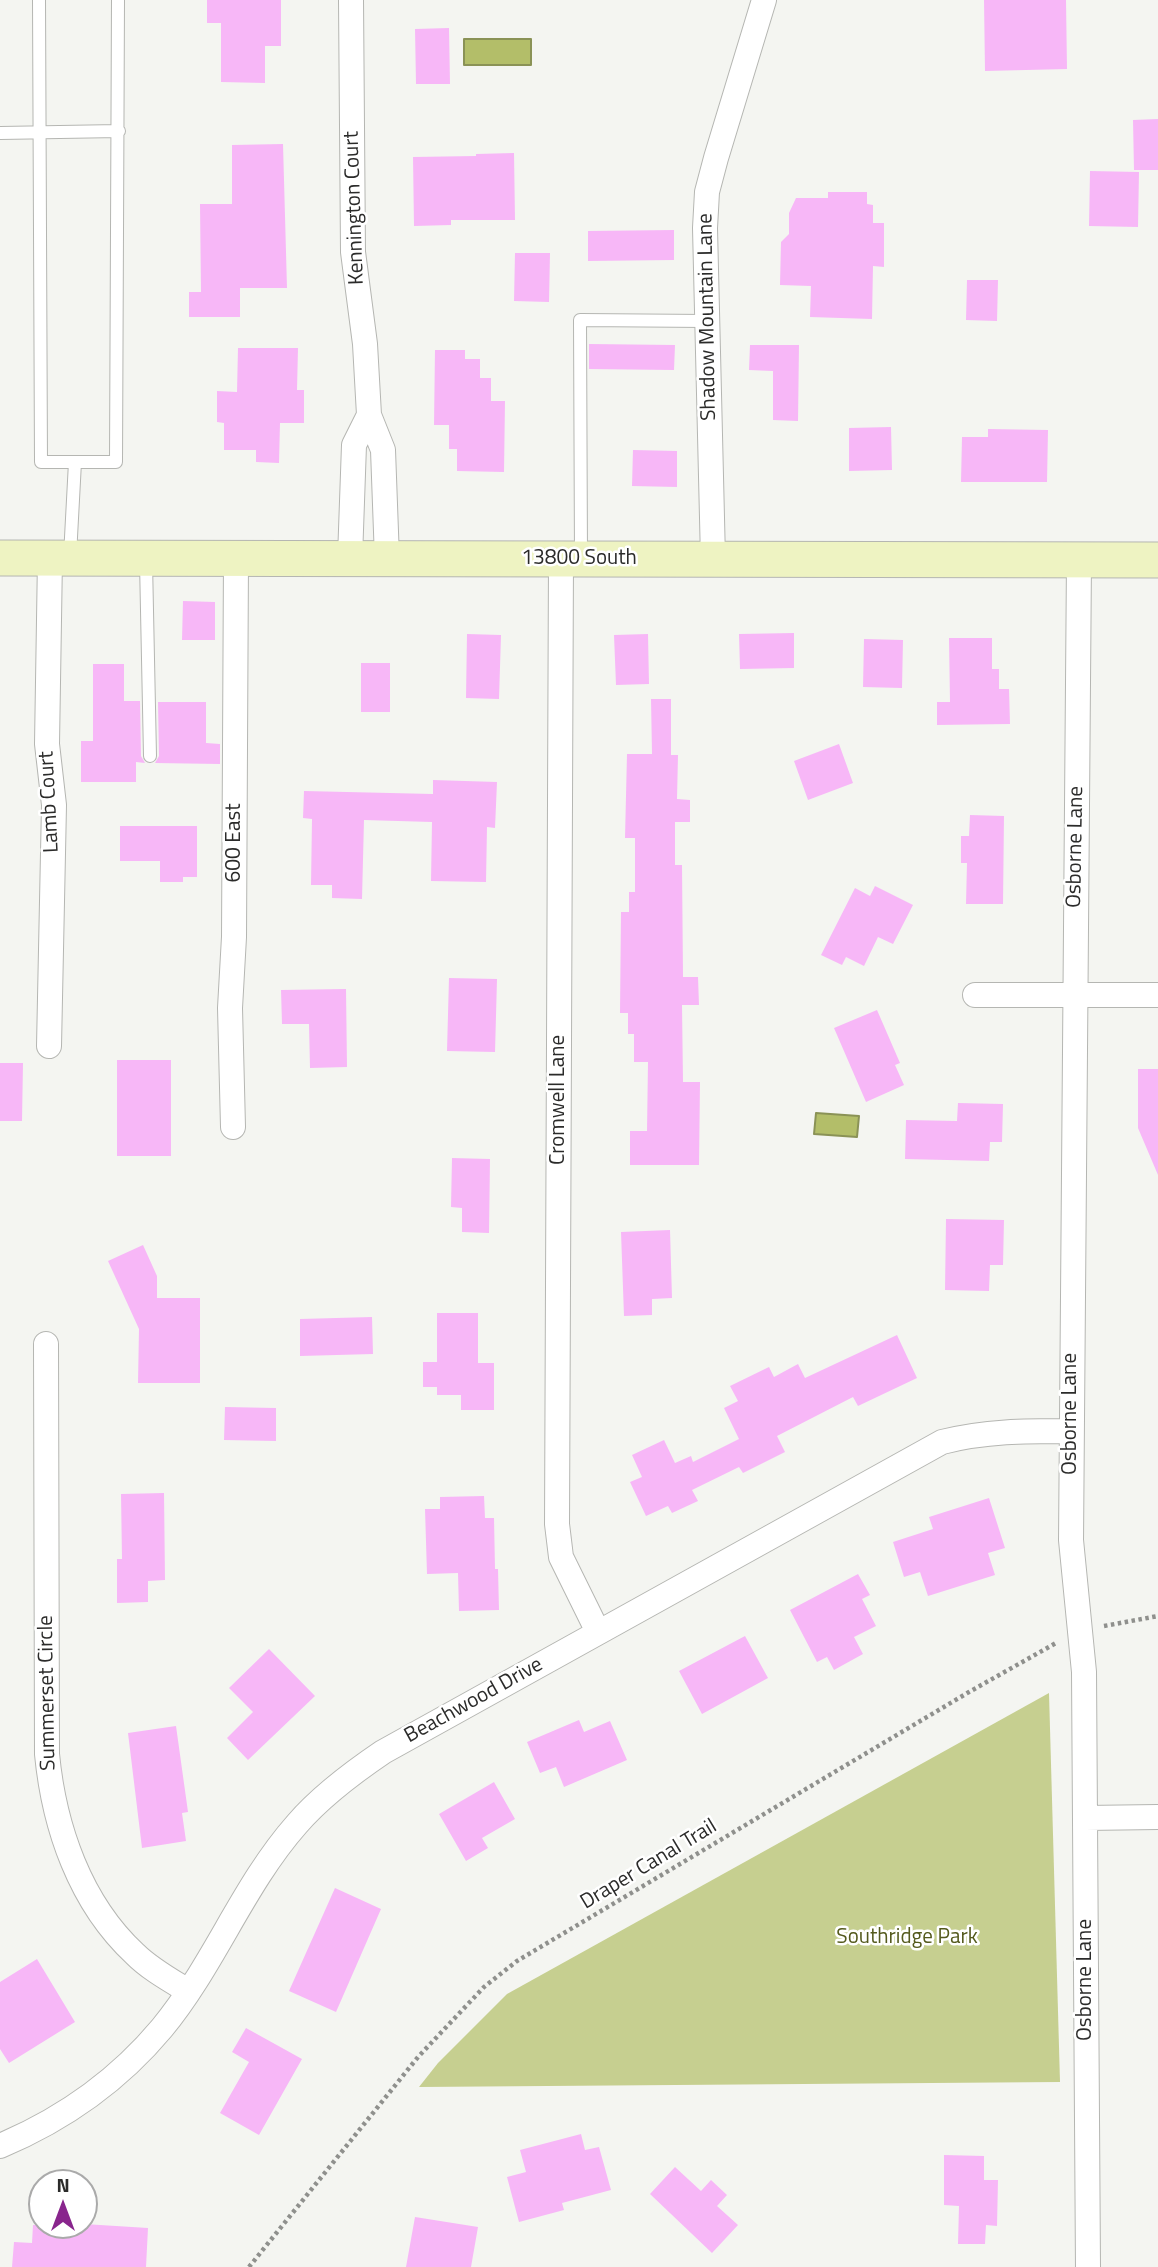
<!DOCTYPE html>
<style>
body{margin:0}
#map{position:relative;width:1158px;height:2267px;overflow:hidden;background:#f4f5f1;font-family:"Titillium Web",sans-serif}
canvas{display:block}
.north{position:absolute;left:28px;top:2169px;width:70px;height:70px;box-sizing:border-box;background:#fff;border:2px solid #aaa;border-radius:50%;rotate:0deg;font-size:19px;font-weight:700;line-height:28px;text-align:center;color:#2b2b2a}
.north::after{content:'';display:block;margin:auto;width:24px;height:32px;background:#89258d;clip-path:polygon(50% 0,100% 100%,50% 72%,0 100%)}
</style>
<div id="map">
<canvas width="1158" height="2267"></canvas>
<div class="north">N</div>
</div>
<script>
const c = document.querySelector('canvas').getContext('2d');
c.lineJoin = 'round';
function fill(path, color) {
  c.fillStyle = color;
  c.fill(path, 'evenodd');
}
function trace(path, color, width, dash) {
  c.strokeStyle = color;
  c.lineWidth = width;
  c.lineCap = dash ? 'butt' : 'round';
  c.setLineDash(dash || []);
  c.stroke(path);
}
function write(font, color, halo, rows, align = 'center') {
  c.font = font + ' "Titillium Web",sans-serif';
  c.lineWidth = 5;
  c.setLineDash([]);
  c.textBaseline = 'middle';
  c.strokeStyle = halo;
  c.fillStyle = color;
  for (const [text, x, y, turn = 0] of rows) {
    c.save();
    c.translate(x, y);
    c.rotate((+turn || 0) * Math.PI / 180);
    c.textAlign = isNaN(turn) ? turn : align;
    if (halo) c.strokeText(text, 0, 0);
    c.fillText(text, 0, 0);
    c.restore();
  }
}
fill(new Path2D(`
 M 1049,1693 L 1060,2082 L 419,2087 L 438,2063 L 507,1994 Z`), '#c6cf90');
const water = new Path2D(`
 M 464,39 L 531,39 L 531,65 L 464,65 Z
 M 816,1113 L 859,1116 L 857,1137 L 814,1134 Z`);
fill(water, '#b3be69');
trace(water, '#8a9256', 2);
fill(new Path2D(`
 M 207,0 L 281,0 L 281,46 L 265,46 L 265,83 L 221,82 L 221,23 L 207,23 Z
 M 984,0 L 1066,0 L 1067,69 L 985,71 Z
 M 449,28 L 450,84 L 416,84 L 415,29 Z
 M 1158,119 L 1158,170 L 1134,170 L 1133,120 Z
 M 283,144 L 287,288 L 240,288 L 240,317 L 189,317 L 189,292 L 201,292 L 200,204 L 232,204 L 232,145 Z
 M 514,153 L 515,220 L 451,220 L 451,225 L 414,226 L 413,157 L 476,156 L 476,154 Z
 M 1090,171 L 1139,172 L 1138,227 L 1089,226 Z
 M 828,192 L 867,192 L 867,204 L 873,205 L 873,223 L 884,223 L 884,267 L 873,266 L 872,319 L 810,317 L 811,286 L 780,285 L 781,242 L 789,234 L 789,213 L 796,198 L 828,198 Z
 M 674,230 L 674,260 L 588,261 L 588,231 Z
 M 515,253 L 550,253 L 549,302 L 514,301 Z
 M 967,280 L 998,280 L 997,321 L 966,320 Z
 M 589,344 L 675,345 L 674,370 L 589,369 Z
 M 750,345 L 799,345 L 798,421 L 773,420 L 773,371 L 749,370 Z
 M 238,348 L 298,348 L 297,390 L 304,390 L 304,423 L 280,423 L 279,463 L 256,462 L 256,450 L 224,450 L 224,423 L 217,422 L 217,391 L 237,392 Z
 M 435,350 L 465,350 L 465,359 L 480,359 L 480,378 L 491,378 L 491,401 L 505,401 L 504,472 L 457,471 L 457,449 L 449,449 L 449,425 L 434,425 Z
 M 891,427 L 892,470 L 849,471 L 849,428 Z
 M 988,429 L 1048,430 L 1047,482 L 961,482 L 962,437 L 988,437 Z
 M 633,450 L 677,451 L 677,487 L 632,486 Z
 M 183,601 L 215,602 L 215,640 L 182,640 Z
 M 794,633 L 794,668 L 740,669 L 739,634 Z
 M 467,634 L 501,635 L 499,699 L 466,698 Z
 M 648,634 L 649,684 L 616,685 L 614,635 Z
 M 949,638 L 992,638 L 992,669 L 999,669 L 999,689 L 1009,689 L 1010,724 L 937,725 L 937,702 L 950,702 Z
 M 864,639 L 903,640 L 902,688 L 863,687 Z
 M 361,663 L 390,663 L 390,712 L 361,712 Z
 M 93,664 L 124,664 L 124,701 L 140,701 L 141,756 L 145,763 L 136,762 L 136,782 L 81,782 L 81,741 L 93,741 Z
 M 651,699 L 671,699 L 671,755 L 678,755 L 677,799 L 690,800 L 690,822 L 675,822 L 675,865 L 682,865 L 683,977 L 698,977 L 699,1005 L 682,1005 L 683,1082 L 700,1082 L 699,1165 L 630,1165 L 630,1131 L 647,1131 L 648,1062 L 634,1062 L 634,1034 L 628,1034 L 628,1013 L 620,1013 L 621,912 L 629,912 L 629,892 L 635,892 L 635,838 L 625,838 L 627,754 L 652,754 Z
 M 158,702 L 206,702 L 206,743 L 220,744 L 220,764 L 155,763 L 159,756 Z
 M 839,744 L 853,783 L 808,800 L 794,761 Z
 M 433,780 L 497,782 L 495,828 L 487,827 L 486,882 L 431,881 L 432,822 L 364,820 L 362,899 L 332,898 L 332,885 L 311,885 L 312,819 L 303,818 L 304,791 L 433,794 Z
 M 970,815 L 1004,816 L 1003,904 L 966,904 L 967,863 L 961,863 L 961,836 L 969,836 Z
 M 120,826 L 197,826 L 197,877 L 183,877 L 183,882 L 160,882 L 160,861 L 120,861 Z
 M 875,886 L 913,905 L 893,944 L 878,937 L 864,966 L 846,957 L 842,965 L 821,955 L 855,888 L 870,896 Z
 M 449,978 L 497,979 L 495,1052 L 447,1051 Z
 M 346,989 L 347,1067 L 310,1068 L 309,1024 L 282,1024 L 281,990 Z
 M 877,1010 L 900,1063 L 895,1065 L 904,1085 L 866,1102 L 834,1028 Z
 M 117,1060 L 171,1060 L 171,1156 L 117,1156 Z
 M 0,1063 L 23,1063 L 22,1121 L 0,1121 Z
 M 1138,1069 L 1158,1069 L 1158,1175 L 1138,1128 Z
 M 958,1103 L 1003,1104 L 1002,1142 L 990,1142 L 989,1161 L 905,1159 L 906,1120 L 957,1121 Z
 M 452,1158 L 490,1159 L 489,1233 L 462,1232 L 462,1208 L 451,1207 Z
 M 946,1219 L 1004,1220 L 1003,1265 L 990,1265 L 989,1291 L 945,1290 Z
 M 670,1230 L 672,1298 L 652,1299 L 652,1315 L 624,1316 L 621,1232 Z
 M 143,1245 L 157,1276 L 157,1298 L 200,1298 L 200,1383 L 138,1383 L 139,1329 L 108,1261 Z
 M 437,1313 L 478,1313 L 478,1363 L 494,1363 L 494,1410 L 461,1410 L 461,1395 L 437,1395 L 437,1387 L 423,1387 L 423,1362 L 437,1362 Z
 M 372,1317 L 373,1354 L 300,1356 L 300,1319 Z
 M 897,1335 L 917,1378 L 858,1406 L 853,1397 L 777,1436 L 785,1452 L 743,1473 L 739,1467 L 692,1490 L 698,1501 L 672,1513 L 668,1506 L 646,1516 L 630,1482 L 642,1477 L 632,1455 L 664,1440 L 675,1463 L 691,1456 L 693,1462 L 739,1439 L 724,1408 L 738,1401 L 730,1386 L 769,1367 L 774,1377 L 798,1364 L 805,1378 Z
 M 225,1407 L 276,1408 L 276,1441 L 224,1440 Z
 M 164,1493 L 165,1580 L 148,1581 L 148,1602 L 117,1603 L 117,1559 L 122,1559 L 121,1494 Z
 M 484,1496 L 485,1518 L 494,1518 L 495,1569 L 498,1569 L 499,1610 L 459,1611 L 458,1573 L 427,1574 L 425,1509 L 440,1509 L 440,1497 Z
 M 989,1498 L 1005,1548 L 988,1553 L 995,1575 L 928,1596 L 920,1572 L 904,1577 L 893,1542 L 933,1529 L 929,1517 Z
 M 858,1574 L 870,1595 L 862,1599 L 876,1626 L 854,1637 L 863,1654 L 834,1670 L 827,1657 L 817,1662 L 790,1610 Z
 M 745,1636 L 768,1678 L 702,1714 L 679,1671 Z
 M 269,1649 L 315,1696 L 248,1760 L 227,1738 L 253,1712 L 229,1688 Z
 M 579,1720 L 584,1732 L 610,1721 L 627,1760 L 564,1787 L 556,1767 L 540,1773 L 527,1742 Z
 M 176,1726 L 188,1812 L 182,1813 L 186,1841 L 142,1848 L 128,1733 Z
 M 494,1782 L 515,1819 L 482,1838 L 488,1848 L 466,1861 L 439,1814 Z
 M 335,1888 L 381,1909 L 336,2012 L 289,1991 Z
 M 37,1959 L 75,2022 L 9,2063 L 0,2049 L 0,1982 Z
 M 246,2028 L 302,2059 L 259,2135 L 220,2113 L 249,2062 L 232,2052 Z
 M 581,2134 L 585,2150 L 599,2147 L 611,2190 L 562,2203 L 564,2210 L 519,2222 L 507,2177 L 526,2172 L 520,2150 Z
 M 944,2155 L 984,2156 L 984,2180 L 998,2180 L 997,2226 L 986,2225 L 985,2244 L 958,2244 L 959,2206 L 944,2205 Z
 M 675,2167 L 701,2191 L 711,2180 L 727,2195 L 717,2206 L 738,2225 L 712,2253 L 650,2194 Z
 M 415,2217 L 478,2227 L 471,2267 L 406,2267 Z
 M 84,2224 L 148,2228 L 146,2267 L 12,2267 L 14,2242 L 32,2243 L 33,2225 Z`), '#f7b7f7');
const lane = new Path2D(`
 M 39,0 L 41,462 L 116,462 L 118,0
 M 0,133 L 119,131
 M 70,556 L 75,462
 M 581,558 L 580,320 L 707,321
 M 146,562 L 150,756`);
const street = new Path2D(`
 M 351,0 L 353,252 L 365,344 L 369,415 L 383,450 L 387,559
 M 350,558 L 354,445 L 369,415
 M 561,559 L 557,1524 L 561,1557 L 598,1632
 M 713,559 L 705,228 L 707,192 L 716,158 L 764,0
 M 1079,560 L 1071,1540 L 1084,1672 L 1088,2267
 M 975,995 L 1158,995
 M 49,1046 L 54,805 L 47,744 L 50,558
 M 233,1127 L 230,1008 L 234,937 L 236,558
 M 46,1344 L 47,1754 C 54,1827 80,1903 135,1954 C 150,1969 170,1980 188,1991
 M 1085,1818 L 1158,1817
 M 0,2146 C 64,2119 117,2082 162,2028 C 214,1965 243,1885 297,1824 C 321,1796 352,1773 383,1752 L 942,1442 C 985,1431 1026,1431 1070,1431`);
const secondary = new Path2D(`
 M 0,558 L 1158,560`);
trace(lane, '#b5b6b2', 14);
trace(street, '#b5b6b2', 26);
trace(secondary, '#b5b6b2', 37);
trace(new Path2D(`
 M 1104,1626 L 1158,1616
 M 249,2267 L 418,2057 L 484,1987 L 517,1961 L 969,1692 L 1056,1643`), '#8f908d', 4.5, [3.5, 3.5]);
trace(lane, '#fff', 12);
trace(street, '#fff', 24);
trace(secondary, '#eef3c2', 35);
write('21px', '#2b2b2a', '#fff', [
 ["Kennington Court",355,208,-92],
 ["Shadow Mountain Lane",708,317,-91],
 ["13800 South",579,559],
 ["Lamb Court",50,802,-93],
 ["600 East",235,843,-90],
 ["Osborne Lane",1076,847,-89],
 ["Cromwell Lane",559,1100,-90],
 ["Osborne Lane",1071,1414,-90],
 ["Summerset Circle",48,1693,-91],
 ["Beachwood Drive",474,1701,-29],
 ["Draper Canal Trail",649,1865,-31],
 ["Osborne Lane",1086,1980,-90]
]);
write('21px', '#545a1d', '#fff', [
 ["Southridge Park",907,1938]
]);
</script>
